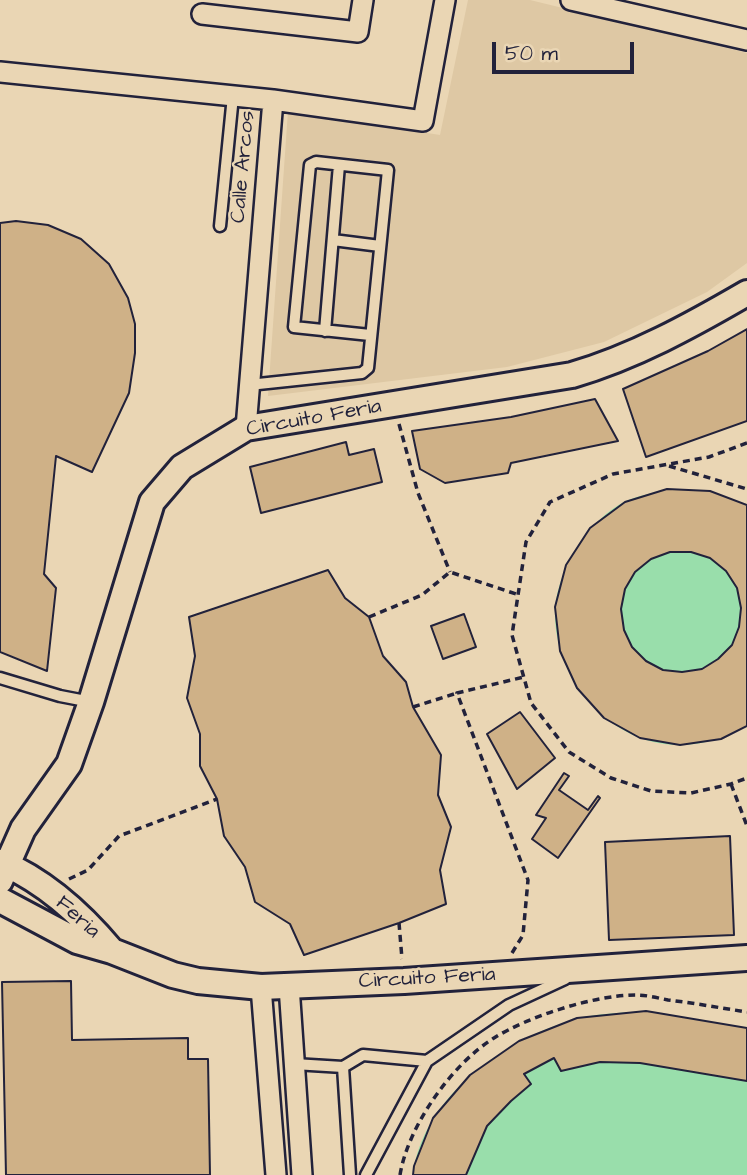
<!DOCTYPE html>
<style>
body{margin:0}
#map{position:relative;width:747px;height:1175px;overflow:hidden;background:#ead6b4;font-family:"Architects Daughter",sans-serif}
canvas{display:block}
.scale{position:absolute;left:492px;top:42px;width:142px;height:32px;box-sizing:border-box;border:4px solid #22223b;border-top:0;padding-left:9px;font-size:21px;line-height:24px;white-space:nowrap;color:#22223b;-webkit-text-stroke:5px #ead6b4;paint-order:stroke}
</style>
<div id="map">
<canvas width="747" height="1175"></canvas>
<div class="scale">50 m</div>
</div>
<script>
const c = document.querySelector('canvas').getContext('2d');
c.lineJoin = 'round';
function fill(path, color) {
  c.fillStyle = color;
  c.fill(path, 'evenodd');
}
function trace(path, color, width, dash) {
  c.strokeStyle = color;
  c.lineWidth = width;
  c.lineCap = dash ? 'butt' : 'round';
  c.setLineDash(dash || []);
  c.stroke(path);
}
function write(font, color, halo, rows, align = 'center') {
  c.font = font + ' "Architects Daughter",sans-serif';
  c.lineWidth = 5;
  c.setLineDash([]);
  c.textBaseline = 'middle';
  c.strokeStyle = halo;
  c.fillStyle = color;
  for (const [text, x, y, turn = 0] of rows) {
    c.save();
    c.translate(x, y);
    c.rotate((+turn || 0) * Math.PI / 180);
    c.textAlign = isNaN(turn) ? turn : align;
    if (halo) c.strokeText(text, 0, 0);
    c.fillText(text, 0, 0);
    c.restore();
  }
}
fill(new Path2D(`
 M 468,0 L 530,0 L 747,53 L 747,263 L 707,292 L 604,342 L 507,367 L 268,396 L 288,111 L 440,135 Z`), '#dec8a4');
fill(new Path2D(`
 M 667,489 L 710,491 L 747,505 L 747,726 C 726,736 705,745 681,745 C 609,746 552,677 555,608 C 557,585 567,563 579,544 C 590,528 607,510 626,501 C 638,496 653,493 667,489 Z
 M 646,1011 L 747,1028 L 747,1175 L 413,1175 C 422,1097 506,1038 576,1019 C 598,1013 624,1013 646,1011 Z`), '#99deab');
const building = new Path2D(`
 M 16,221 L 48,225 L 81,239 L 109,264 L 128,298 L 135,324 L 135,353 L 129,393 L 92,472 L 56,456 L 44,574 L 56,588 L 47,671 L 0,652 L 0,223 Z
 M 747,329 L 747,421 L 646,457 L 623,389 L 708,351 Z
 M 595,399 L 618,441 L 511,463 L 508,473 L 445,483 L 420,469 L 412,431 L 511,417 Z
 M 346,442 L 349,455 L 374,449 L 382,482 L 261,513 L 250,467 Z
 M 667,489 L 710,491 L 747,505 L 747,726 L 721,739 L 680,745 L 640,738 L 604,718 L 577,688 L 560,651 L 555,607 L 566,565 L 590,528 L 625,502 ZM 670,552 L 691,552 L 710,558 L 726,571 L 737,588 L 741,608 L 739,627 L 732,645 L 718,659 L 702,669 L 682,672 L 663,670 L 646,661 L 632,647 L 624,630 L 621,609 L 625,589 L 635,572 L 651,559 Z
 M 328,570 L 345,598 L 369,617 L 383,656 L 406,682 L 413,707 L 441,755 L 438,795 L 451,827 L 440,870 L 446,904 L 399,923 L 304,955 L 290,924 L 255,902 L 245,867 L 224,836 L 217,799 L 200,766 L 200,734 L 187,698 L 195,656 L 189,617 Z
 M 464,614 L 476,647 L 443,659 L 431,626 Z
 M 520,712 L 555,758 L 517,789 L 487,734 Z
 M 564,773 L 569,776 L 559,790 L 588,810 L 598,796 L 600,798 L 558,858 L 532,839 L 546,818 L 536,815 Z
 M 730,836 L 734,935 L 609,940 L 605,842 Z
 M 71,981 L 72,1040 L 188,1038 L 188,1059 L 208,1059 L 210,1175 L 6,1175 L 2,982 Z
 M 646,1011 L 747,1028 L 747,1081 L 640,1063 L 600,1062 L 561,1071 L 554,1058 L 524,1074 L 531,1084 L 511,1101 L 487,1126 L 466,1175 L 413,1175 L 414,1166 L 433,1118 L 470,1075 L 519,1041 L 577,1018 Z`);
fill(building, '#cfb187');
trace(building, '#22223b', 2);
const service = new Path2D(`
 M 220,226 L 233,96
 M 333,240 L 380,246
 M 325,331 L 339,165
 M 249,385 L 362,373 L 368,368 L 388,170 L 316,162 L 310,165 L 294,327 L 370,335
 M 0,678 L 60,696 L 91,702
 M 294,1064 L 343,1067 L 363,1055 L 427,1061
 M 343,1067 L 350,1175
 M 366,1175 L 427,1061 L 509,1005 L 565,979`);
const minor = new Path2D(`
 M 571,0 L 747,40
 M 202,14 L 358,32 L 363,0
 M 0,72 L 273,100
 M 246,428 L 273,100 L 423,121 L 445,0
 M 289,986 L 302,1175
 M 261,987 L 276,1175`);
const tertiary = new Path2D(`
 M 0,862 C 43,880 82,915 112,951
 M 0,881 L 23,829 L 69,764 L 91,702 L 152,502 L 182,467 L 246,428 L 572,375 C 634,357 692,325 747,293
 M 0,900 L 77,941 L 112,951 L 173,975 L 198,981 L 261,987 L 404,981 L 747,958`);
trace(service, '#22223b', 15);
trace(minor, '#22223b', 24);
trace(tertiary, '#22223b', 30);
trace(new Path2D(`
 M 399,424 L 418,493 L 450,572
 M 747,443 L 709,457 L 613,474 L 550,502 L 526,542 L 512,635 L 531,703 L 569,752 L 611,778 L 651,791 L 691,793 L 731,784 L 747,778
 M 669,466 L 747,489
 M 369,617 L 422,595 L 450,572 L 516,594
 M 413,707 L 457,693
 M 731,784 L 747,826
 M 69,879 L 88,870 L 119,836 L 217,799
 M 399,923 L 402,959
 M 512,953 L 523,935 L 528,880 L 457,693 L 524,677
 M 400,1175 C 408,1126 452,1064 494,1038 C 529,1016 595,995 636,995 C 647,995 658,998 668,1000 C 694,1003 721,1008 747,1012`), '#22223b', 3.5, [7, 5]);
trace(service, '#ead6b4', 10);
trace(minor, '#ead6b4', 19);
trace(tertiary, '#ead6b4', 24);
write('21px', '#22223b', '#ead6b4', [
 ["Calle Arcos",244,167,-85],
 ["Circuito Feria",314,419,-10],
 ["Feria",77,918,42],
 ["Circuito Feria",427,979,-3]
]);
</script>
